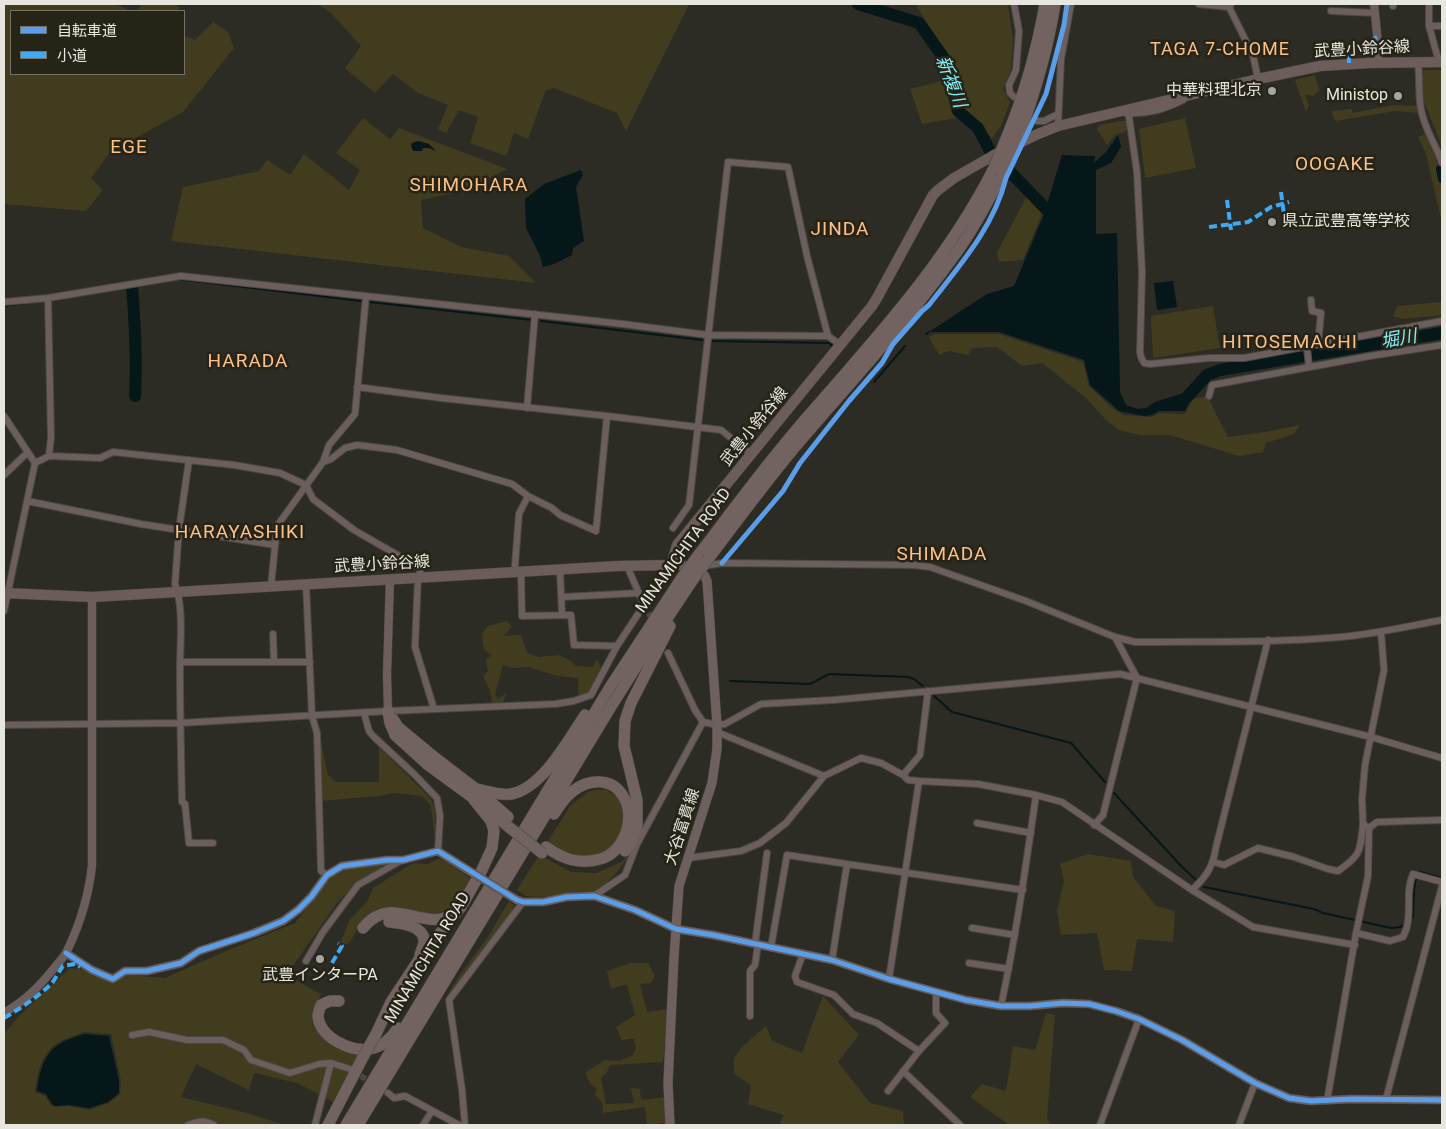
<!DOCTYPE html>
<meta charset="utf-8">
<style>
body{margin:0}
#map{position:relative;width:1446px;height:1129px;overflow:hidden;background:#2c2b24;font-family:Roboto,"Noto Sans JP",sans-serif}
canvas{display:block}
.frame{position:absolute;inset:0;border:5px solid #e8e7df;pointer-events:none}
.legend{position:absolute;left:10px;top:10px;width:175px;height:65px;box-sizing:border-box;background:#262317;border:1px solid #747167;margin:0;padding:6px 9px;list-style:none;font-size:15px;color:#e8e7df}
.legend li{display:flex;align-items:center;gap:10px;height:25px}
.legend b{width:25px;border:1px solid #747167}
</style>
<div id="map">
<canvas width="1446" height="1129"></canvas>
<div class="frame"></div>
<ul class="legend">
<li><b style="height:6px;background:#5a9eea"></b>自転車道</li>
<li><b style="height:6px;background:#3fa9f5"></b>小道</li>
</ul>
</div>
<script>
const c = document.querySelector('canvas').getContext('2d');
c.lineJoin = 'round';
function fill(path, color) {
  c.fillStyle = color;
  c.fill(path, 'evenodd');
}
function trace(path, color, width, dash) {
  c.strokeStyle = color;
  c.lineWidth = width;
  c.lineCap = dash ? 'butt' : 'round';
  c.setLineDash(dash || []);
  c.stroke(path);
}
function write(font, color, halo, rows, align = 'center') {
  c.font = font + ' Roboto,"Noto Sans JP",sans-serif';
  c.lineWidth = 5;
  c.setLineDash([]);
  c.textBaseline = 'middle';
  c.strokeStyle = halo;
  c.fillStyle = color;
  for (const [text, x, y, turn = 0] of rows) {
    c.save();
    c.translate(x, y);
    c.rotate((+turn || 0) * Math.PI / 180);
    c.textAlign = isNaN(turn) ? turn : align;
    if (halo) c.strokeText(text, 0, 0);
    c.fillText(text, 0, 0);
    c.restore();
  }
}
fill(new Path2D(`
 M 4,4 L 115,4 L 131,11 L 11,11 L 11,74 L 184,74 L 184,35 L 195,40 L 213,22 L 228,32 L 234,48 L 183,112 L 110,152 L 91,178 L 103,190 L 86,211 L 4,204 Z
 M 141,4 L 173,4 L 180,7 L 178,11 L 138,11 Z
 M 317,4 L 689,4 L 626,131 L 617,113 L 554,88 L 546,90 L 528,139 L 514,133 L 506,156 L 470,143 L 478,117 L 459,110 L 446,133 L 438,129 L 448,105 L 418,93 L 393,74 L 375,93 L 345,68 L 361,46 L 331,13 Z
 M 915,4 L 1008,4 L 1013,41 L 1011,69 L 1003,89 L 1010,102 L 1001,126 L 992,138 L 961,109 L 956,67 Z
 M 1423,70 L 1442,70 L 1442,147 L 1423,99 Z
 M 1315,75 L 1319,90 L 1313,96 L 1305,94 L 1309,105 L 1306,112 L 1295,80 Z
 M 946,80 L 956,118 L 922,124 L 910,89 Z
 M 1394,105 L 1418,106 L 1419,113 L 1395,111 L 1335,121 L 1331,111 L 1352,109 L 1353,113 Z
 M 363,118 L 390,139 L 399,128 L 507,169 L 467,190 L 421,200 L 423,228 L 461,247 L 509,256 L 536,283 L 171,241 L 183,187 L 259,171 L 267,160 L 290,175 L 304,154 L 349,190 L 360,170 L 336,153 Z
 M 1185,118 L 1196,168 L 1145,178 L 1139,129 Z
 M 1119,121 L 1127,121 L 1129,127 L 1124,132 L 1115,135 L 1107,145 L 1097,129 L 1100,125 Z
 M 1425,134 L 1434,150 L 1442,181 L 1442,223 L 1426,154 L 1418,137 Z
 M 1027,196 L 1041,207 L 1041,216 L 1023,260 L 999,262 L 997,252 Z
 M 1442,302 L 1442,315 L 1403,319 L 1393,316 L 1397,306 Z
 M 1213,306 L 1220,348 L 1153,358 L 1151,316 Z
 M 935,334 L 999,334 L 1083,362 L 1089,386 L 1112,408 L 1124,415 L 1152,417 L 1160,413 L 1185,414 L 1193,399 L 1208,396 L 1214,410 L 1228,437 L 1265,432 L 1300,425 L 1294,434 L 1266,443 L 1263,452 L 1239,456 L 1170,435 L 1140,435 L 1119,430 L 1106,420 L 1086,398 L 1042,363 L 1022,366 L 997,347 L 972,348 L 968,355 L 949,351 L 939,355 L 929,337 Z
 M 507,621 L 512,627 L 503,636 L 521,635 L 527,653 L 539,657 L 559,655 L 571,661 L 576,666 L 593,667 L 597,659 L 602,670 L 589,693 L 578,697 L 578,678 L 558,676 L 528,667 L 513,668 L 503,665 L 495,694 L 498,699 L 507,693 L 503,702 L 493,705 L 489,688 L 483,676 L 488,671 L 486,659 L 492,655 L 484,650 L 482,633 L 488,626 Z
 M 318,742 L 321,742 L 328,775 L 336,782 L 379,782 L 379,747 L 431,799 L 435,811 L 435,842 L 432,812 L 430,804 L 422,796 L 394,793 L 379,796 L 320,801 Z
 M 606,789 L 620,799 L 625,818 L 620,835 L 609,851 L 590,855 L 570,855 L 548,841 L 571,805 L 590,791 Z
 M 637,840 C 627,861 615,877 597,892 L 576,892 L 558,895 L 538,897 L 526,896 L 517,890 L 539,855 L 571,872 L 597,873 L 623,861 Z
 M 1088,854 L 1131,861 L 1133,877 L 1156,906 L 1175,911 L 1173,942 L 1137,939 L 1132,971 L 1104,970 L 1097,933 L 1061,935 L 1057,910 L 1064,881 L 1060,864 Z
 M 437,859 L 445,860 L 470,878 L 468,885 L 449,909 L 431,915 L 398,907 L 377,909 L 362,921 L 350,942 L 346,945 L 341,942 L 349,921 L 368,900 L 373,888 L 413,863 L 428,864 Z
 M 390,865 L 356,884 L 337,903 L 290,970 L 297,981 L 321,994 L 314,1009 L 338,1047 L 358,1055 L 333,1102 L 297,1083 L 254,1073 L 249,1090 L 196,1064 L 181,1097 L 247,1113 L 285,1125 L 4,1125 L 4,1034 L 20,1015 L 70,968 L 127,975 L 165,978 L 226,951 L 295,923 L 328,879 L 344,868 ZM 83,1032 L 111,1034 L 121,1081 L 120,1094 L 109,1103 L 89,1110 L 69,1106 L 55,1107 L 51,1105 L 45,1096 L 35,1092 C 37,1075 41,1053 58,1043 C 65,1038 75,1036 83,1032 Z
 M 509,901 L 514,905 L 512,911 L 447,996 L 457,979 L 489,935 Z
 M 630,963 L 648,963 L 655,976 L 651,983 L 640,984 L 647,1012 L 668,1009 L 663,1062 L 610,1065 L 607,1072 L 601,1078 L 606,1104 L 634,1103 L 631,1088 L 640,1089 L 641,1100 L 665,1097 L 666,1123 L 647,1125 L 645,1107 L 603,1113 L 602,1102 L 595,1095 L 596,1088 C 589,1084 587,1079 586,1072 L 605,1060 L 619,1061 L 633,1055 L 636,1047 L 634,1039 L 627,1039 L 622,1041 L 616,1027 L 635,1015 L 627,985 L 623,985 L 611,989 L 607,971 Z
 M 823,996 L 859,1035 L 838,1062 L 870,1103 L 903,1111 L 904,1125 L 779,1125 L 784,1115 L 748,1104 L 751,1085 L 737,1076 L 734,1072 L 734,1058 L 742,1047 L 766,1026 L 772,1041 L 802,1053 Z
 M 1046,1013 L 1055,1015 L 1047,1118 L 1051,1125 L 1009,1125 L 970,1097 L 982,1084 L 1006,1091 L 1013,1046 L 1035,1050 Z`), '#423c1f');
fill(new Path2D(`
 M 1118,135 L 1121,147 L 1111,163 L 1096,170 L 1096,234 L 1117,233 L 1120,392 L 1126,405 L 1138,409 L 1146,408 L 1155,402 L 1187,392 L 1190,401 L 1185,411 L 1159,411 L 1152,415 L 1144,416 L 1119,411 L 1090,385 L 1084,360 L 999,332 L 929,332 L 987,294 L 1014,286 L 1044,214 L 1062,155 L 1095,156 L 1094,163 L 1106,152 Z
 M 418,141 L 429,144 L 436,151 L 429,148 L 423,148 L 422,151 L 413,151 L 411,146 L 412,143 Z
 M 581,170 L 583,175 L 576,187 L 584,241 L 573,248 L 572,255 L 554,264 L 543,267 L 540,256 L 526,228 L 525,199 L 544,184 Z
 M 1173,281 L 1177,307 L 1157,310 L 1154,283 Z
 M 84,1034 L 109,1036 L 119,1081 L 119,1093 L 108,1102 L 89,1108 L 69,1105 L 55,1106 L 52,1104 L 46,1094 L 37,1091 C 39,1075 43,1055 58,1045 C 65,1040 75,1037 84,1034 Z`), '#051718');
trace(new Path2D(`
 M 177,279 L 361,301
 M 370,302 L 532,320
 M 4,306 L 26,303
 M 541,321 L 702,340
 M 926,334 L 929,332
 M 713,341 L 829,343 L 832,346
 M 874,382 L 905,346
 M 730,681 L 810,684 L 829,674 L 908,677 L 914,679 L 923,686
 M 934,696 L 952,712 L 1071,743 L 1105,782
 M 1114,793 L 1182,867 L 1195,879
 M 1418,874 L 1420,872 L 1442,878
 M 1204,887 L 1314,909 L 1323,913 L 1391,928 L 1400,927 L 1406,924
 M 1410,919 L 1413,917 L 1414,890 L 1416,878`), '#051718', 2);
trace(new Path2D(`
 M 1440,169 L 1442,179`), '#051718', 8);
trace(new Path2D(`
 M 858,4 L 919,23 L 946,61 L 958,111 L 978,128 L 990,151 L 1046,209
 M 132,286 C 135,323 137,359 135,396
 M 1188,396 L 1207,375 L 1220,370 L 1442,333`), '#051718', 12);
trace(new Path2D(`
 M 644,605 L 653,621
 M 353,1071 L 374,1084`), '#484740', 6, [6, 3]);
const minor = new Path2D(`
 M 1014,4 L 1019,31 L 1016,70 L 1009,85 L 1010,93 L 1014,97
 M 1199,4 L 1229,7
 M 1231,4 L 1229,7 L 1253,55 L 1258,79
 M 1393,4 L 1393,6
 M 1429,4 L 1429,26 L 1439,62
 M 1331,11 L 1375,13
 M 1429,26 L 1442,26
 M 1418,62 C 1420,78 1418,94 1421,109 C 1424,129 1436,144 1442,163
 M 1128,110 L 1137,172 L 1142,272 L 1140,352 L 1141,357 L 1144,363 L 1150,364 L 1209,358 L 1244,358 L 1442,321
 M 1126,113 C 1148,114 1163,110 1183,100
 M 1037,121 L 1044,121 L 1058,114
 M 1058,126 L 1061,59 L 1071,4
 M 48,298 L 51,437 L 49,456
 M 1311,300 L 1312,311 L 1321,313 L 1318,345
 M 4,302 L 48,298 L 181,276 L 623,324 L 708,335 L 828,336
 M 1307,347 L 1309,367
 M 357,387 L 441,398 L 607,416 L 721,430 L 751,454
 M 1209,396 L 1212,385 L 1370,356 L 1442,345
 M 527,408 L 535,314
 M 4,416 L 35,463 L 4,611
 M 189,460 L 179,529 L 175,584 C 184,608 180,642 180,668 C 180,713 181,758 182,802 L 185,804 L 189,843 L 213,843
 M 323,462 L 331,459 L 345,448 L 357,445 L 397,450 L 512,484 L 528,496 L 552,508 L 560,515 L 596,531 L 607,416
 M 35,463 L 49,456 L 100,458 L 113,452 L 234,465 L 280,473 L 306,485 L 313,499 L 354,530 L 420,568 L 420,577
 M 4,475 L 28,452
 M 27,501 L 141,524 L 275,545
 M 673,528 L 689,505 L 728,162 L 788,167 L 807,256 L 828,336 L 841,345
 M 515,565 L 519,514 L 528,496
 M 704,566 L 722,563 L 914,565 L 930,567 L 1026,601 L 1115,637 L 1135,642 C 1204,641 1273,643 1341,637 C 1375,634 1409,626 1442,620
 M 560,570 L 562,615
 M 521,572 L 522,616 L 571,615 L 574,645 L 617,646
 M 418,577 L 415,647 L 434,709
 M 306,584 L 312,716 L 317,733 L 321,871 L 327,875
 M 271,586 L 277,526 L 323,462 L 329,445 L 355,414 L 366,296
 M 562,597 L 639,593
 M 273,634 L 274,662
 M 180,662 L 310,662
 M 364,713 L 369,731 L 373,736 L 414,774 L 437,798 L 440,816 L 438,851
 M 703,722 L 717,725 L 725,724 L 761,704 L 833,700 L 1120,674 L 1371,737 L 1442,758
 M 4,725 L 180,723 L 388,711 L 555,704 L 574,701 L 591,695 L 617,646 L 644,605 L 627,566
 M 717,732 L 824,776
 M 903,775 L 920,755 L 928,691
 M 977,823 L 1031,833
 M 1094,825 L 1103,815 L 1137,678 L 1115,637
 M 1369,828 L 1377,822 L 1442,820
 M 688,858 L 741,851 L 760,843 L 786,823 L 824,776 L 861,758 L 881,763 L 903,775 L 908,780 L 919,781
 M 1214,862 L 1224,865 L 1258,848 L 1294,857 L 1328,869 L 1338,871 C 1361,855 1360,852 1363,824
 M 1192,890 C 1206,877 1213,867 1216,847 L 1268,640
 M 594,896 L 625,875 L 637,844 L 703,722 L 695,710 L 668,653
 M 972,928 L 1015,935
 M 1356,933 L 1390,941 L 1403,937 C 1414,917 1404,894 1413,874 L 1442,882
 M 755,944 L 767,853
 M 771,947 L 787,855 L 847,864
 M 803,954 L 795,976 L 797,982 L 834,995 L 853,1014 L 877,1023 L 919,1051
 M 832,960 L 847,864 L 1023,890
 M 306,961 L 323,932 L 358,885 L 402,860
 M 969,963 L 1009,969
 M 889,979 L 919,781 L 978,784 L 1036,795 L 1062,802 L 1192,890 L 1253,927 L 1355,945
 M 1001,1006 C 1016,936 1026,865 1036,795
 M 750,1016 L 750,971 L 755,965 L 758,944
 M 132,1035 L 149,1032 L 187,1040 L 223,1040 L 244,1050 L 251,1060 L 290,1073 L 319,1064 L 331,1063 L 350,1069
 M 903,1071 L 960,1125
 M 888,1091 L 919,1051 L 945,1023 L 936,1013 L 936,993
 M 388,1093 L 394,1098 L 405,1096 L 459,1125
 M 1386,1099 L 1442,886
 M 1327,1101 L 1356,933 L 1368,876 L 1369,828 L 1363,824 L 1362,799 L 1365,765 L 1384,670 L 1381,632
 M 188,1125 C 198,1121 204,1120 214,1125
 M 315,1125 L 331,1063
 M 423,1125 L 432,1111
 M 465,1125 L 462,1090 L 449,1000 L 523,902
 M 1100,1125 L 1139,1019
 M 1239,1125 L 1255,1083`);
const tertiary = new Path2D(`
 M 1374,4 L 1379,54 L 1378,63
 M 388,711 L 387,674 L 390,579
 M 517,900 L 523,902 L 543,902 L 567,897 L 594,896 L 635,910 L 676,929 L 713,935 L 832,960 L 889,979 L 966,1000 L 1001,1006 L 1030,1006 L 1063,1003 L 1089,1004 L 1116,1011 L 1139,1019 L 1182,1040 L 1255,1083 L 1289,1098 L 1311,1101 L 1352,1099 L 1442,1100
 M 66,953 L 92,970 L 113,979 L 125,971 L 147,971 L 181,963 L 199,951 L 254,933 L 283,921 L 298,910 L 311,897 L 327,875 L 342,866 L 387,860 L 403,860 L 438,851 L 468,870
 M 4,1013 C 26,1000 39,987 55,967 C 59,962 64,957 67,951 C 80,924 89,895 92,865 L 92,597`);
const secondary = new Path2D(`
 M 670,1125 L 668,1083 L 674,957 L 679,886 L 712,783 L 717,749 L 717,725 L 707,581 C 701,564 687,566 671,565`);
const primary = new Path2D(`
 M 4,593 L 92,597 L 618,566 L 671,565 L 677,545 L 872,306 L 877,298 L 933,195 L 938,190 L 954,178 L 996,154 L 1038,134 L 1058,126 L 1258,79 L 1320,66 L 1369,63 L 1442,62`);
const motorway = new Path2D(`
 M 1008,134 C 1025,92 1037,49 1045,4
 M 1019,136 C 1035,93 1048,49 1055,4
 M 697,557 C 736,506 774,454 817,406 C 883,330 947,260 993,170
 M 709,558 C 737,521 765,483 795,447 C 848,385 903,326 951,260 C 970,235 985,207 1000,179
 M 388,711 L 390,723 L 395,735 L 428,765 L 476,800
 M 393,719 L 398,727 L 433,756 L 476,789 L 508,817
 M 476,789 C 487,791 500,796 511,794 C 542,789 569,739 585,715
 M 488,810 L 510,828
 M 546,847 C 563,859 579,865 600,859 C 624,853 637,817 623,796 C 612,777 589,779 573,791 C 565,797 559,806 554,814
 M 625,851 L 633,838 L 637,825 L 637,800 L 624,746 L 625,721 L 631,703 L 670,626
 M 389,922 C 401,923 426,926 424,943 C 423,947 421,951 420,955
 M 363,928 C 392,891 427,936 454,912
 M 339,1001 L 330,1001 L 321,1005 C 320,1008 318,1013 318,1016 C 320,1038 351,1052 370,1049 C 382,1047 392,1037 398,1028
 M 376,1034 L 391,1002 L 418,961 L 461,907 L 481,872 L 492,848 L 494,831 L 491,821 L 471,796
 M 328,1125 L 362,1059
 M 346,1125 L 610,687 L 681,579
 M 358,1125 L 609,710 L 651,643 L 692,581`);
trace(minor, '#494843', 8);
trace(tertiary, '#494843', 9);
trace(secondary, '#494843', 10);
trace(primary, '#494843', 11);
trace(motorway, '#494843', 12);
trace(minor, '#6c5e5d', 6);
trace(tertiary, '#6c5e5d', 8);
trace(secondary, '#6d605e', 9);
trace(primary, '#6c5d5b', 10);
trace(motorway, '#726360', 11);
const tertiaryBridge = new Path2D(`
 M 468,870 L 517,900`);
const motorwayBridge = new Path2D(`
 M 993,170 L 1008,134
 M 1000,179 L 1019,136
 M 681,579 L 697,557
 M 692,581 L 709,558
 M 510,828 L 542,853
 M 362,1059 L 376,1034`);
trace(tertiaryBridge, '#494843', 9, []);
trace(motorwayBridge, '#494843', 12, []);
trace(tertiaryBridge, '#6c5e5d', 8);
trace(motorwayBridge, '#726360', 11);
trace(new Path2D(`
 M 1349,63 L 1349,54 L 1377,37
 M 1281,192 L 1285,222
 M 1227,200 L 1231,230
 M 1209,227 L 1248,222 L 1271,207 L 1289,202
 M 332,963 L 342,946 L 338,943
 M 4,1018 C 21,1008 38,997 52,983 C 56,978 59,971 63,966 L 75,964 L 80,967`), '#3fa9f5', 4, [8, 4]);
trace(new Path2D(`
 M 722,563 L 783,491 L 800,463 L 849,401 L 882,363 L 893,344 L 922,311 L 929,305 C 960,265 994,227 1006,178 L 1046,94 L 1064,25 L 1067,4
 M 66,953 L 92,970 L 113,979 L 125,971 L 147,971 L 181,963 L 199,951 L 254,933 L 283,921 L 298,910 L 311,897 L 327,875 L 342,866 L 387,860 L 403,860 L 438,851 L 517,900 L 523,902 L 543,902 L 567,897 L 594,896 L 635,910 L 676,929 L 713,935 L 832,960 L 889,979 L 966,1000 L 1001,1006 L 1030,1006 L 1063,1003 L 1089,1004 L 1116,1011 L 1139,1019 L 1182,1040 L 1255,1083 L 1289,1098 L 1311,1101 L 1352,1099 L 1442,1100`), '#5a9eea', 5);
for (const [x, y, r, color] of [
 [1272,91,5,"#a6a59e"],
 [1398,96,5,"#a6a59e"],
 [1272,222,5,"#a6a59e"],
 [320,959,5,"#a6a59e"]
]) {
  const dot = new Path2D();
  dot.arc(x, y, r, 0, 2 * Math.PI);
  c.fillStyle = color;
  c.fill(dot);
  trace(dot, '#262317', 2);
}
write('16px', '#e8e7df', '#262317', [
 ["武豊小鈴谷線",1362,50,-3],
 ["武豊小鈴谷線",755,427,-51],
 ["MINAMICHITA ROAD",684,551,-54],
 ["武豊小鈴谷線",382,565,-3],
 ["大谷富貴線",683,827,-72],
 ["MINAMICHITA ROAD",428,958,-59]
]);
write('16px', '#e8e7df', '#262317', [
 ["中華料理北京",1262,91],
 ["Ministop",1388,96],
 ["県立武豊高等学校",1282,222,"left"],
 ["武豊インターPA",320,976,"center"]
], 'right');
c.letterSpacing = '1px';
write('18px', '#fdc188', '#262317', [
 ["TAGA 7-CHOME",1220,50]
]);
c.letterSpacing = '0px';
write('italic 18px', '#80eef9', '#262317', [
 ["新複川",950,82,69],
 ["堀川",1399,340,-10]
]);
c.letterSpacing = '1px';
write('19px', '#fdc188', '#262317', [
 ["EGE",129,148],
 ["OOGAKE",1335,165],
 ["SHIMOHARA",469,186],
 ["JINDA",840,230],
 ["HITOSEMACHI",1290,343],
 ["HARADA",248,362],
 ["HARAYASHIKI",240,533],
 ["SHIMADA",942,555]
]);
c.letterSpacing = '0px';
</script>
